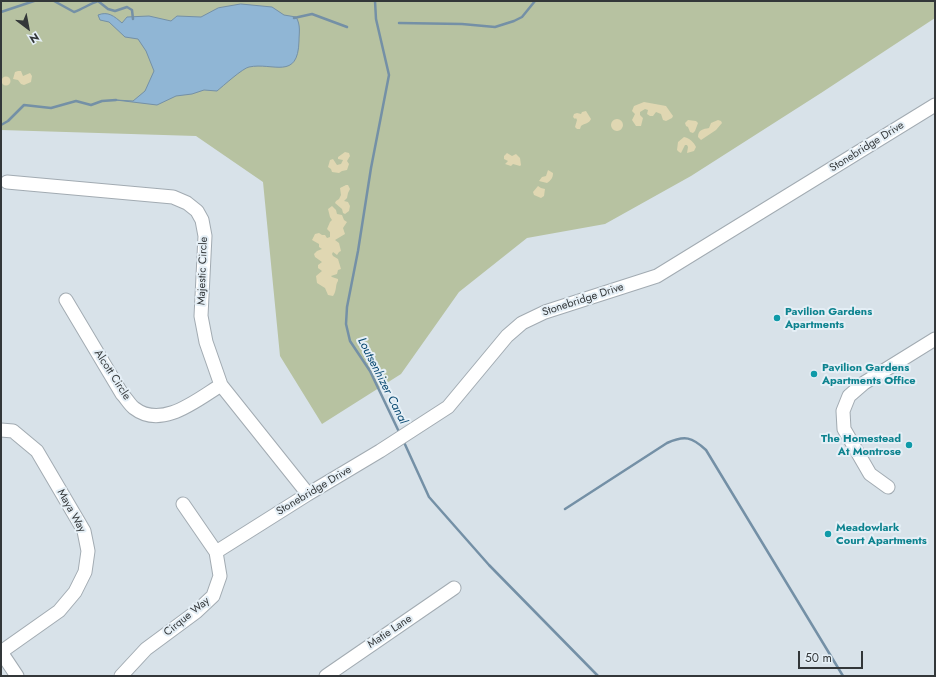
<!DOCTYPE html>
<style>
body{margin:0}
#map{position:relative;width:936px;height:677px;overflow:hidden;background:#d8e2e9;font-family:Jost,sans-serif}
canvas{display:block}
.frame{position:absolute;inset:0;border:2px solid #333739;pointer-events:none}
.north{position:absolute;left:8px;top:8px;width:40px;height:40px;-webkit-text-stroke:3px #e5eff6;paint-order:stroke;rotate:148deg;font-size:11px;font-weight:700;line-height:16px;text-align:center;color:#333739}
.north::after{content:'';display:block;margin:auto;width:14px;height:18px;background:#333739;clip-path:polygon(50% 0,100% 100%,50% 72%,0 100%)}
.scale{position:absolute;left:798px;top:651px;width:65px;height:18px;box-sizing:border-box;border:2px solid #333739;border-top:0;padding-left:5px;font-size:12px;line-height:14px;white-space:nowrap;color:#333739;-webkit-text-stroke:3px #e5eff6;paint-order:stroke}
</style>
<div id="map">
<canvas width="936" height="677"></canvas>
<div class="frame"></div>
<div class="north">N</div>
<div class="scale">50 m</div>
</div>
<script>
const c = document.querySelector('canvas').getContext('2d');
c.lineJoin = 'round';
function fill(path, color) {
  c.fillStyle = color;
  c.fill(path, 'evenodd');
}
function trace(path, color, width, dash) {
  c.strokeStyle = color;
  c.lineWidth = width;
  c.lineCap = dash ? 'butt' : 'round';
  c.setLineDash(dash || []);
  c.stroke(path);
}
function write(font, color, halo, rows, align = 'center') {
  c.font = font + ' Jost,sans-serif';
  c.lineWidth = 4;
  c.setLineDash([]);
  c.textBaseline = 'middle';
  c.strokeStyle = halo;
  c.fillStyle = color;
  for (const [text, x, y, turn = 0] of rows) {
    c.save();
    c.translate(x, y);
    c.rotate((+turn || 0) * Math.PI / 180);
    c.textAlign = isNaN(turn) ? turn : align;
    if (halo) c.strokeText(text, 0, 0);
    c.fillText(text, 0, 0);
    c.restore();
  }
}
fill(new Path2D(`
 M 1,1 L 935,1 L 935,18 L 821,93 L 691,176 L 605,224 L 527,238 L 459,292 L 401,374 L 322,424 L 280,356 L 263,182 L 196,136 L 1,130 Z`), '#b7c2a1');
fill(new Path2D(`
 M 18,71 L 21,71 L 23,76 L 30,73 L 32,76 L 31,82 L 24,85 L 21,84 L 18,80 L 13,79 L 15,72 Z
 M1.5 81a4.5 4.5 0 1 1 9 0a4.5 4.5 0 1 1-9 0Z
 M 644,102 L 666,106 L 673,116 L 672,118 L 666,121 L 663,120 L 661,114 L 656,112 L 653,116 L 650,116 L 647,114 L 648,110 L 645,109 L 640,112 L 640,115 L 643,118 L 641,126 L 636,126 L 632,120 L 635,114 L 632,111 L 634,106 Z
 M 586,111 L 591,119 C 589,124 585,123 581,126 L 580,129 L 577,129 L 575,127 L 577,120 L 576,118 L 575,119 L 573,117 L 574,114 L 577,113 L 581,114 L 582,112 Z
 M611 125a6 6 0 1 1 12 0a6 6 0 1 1-12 0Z
 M 688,120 L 696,121 L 698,123 L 695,131 L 693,133 L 690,132 L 688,127 L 686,126 L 685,123 Z
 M 718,120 L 721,121 L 722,123 L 716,130 L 701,140 L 698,137 C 698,130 703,129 709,128 L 711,123 Z
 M 684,137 C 689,138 694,142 696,147 L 694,151 L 687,153 L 688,147 L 687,145 L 685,145 L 681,153 L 679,152 L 677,150 L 678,142 Z
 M 345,152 L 349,153 L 350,156 L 347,161 L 349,164 L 347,170 L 342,171 L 339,173 L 332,172 L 331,169 L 328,167 L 330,160 L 333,159 L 337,165 L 341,164 L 343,160 L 338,159 L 338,157 Z
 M 507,153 L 512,156 L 516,154 L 520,158 L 521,165 L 520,166 L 513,164 L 511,166 L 505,164 L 508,161 L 504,159 L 504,156 Z
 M 548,170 L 553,173 C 553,178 551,180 547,183 L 539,181 L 542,177 L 546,176 Z
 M 346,185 L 348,185 L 350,189 L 348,193 L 347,198 L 344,201 L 348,202 L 350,206 L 349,211 L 345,214 L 343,213 L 342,209 L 335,203 L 336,201 L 339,199 L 341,195 L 340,188 Z
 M 538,186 L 541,188 L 545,189 L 544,196 L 541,198 L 534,195 L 533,192 Z
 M 332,206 L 336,210 L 337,214 L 342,215 L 344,220 L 347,222 L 343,228 L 345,234 L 335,240 L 339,243 L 341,251 L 339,252 L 337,255 L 333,252 L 332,254 L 333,256 L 338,259 L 341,269 L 338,270 L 337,274 L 331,276 L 332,277 L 338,279 L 338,281 C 335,285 337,291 333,296 L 328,295 L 325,288 L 317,283 L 316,276 L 322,271 L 318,268 L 318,265 L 322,262 L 315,257 L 314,254 L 317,251 L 322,249 L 319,247 L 319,244 L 312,240 L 315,234 L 319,233 L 322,235 L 325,235 L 327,238 L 330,237 L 330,232 L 327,229 L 330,222 L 332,220 L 330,217 L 328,209 Z`), '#e0d7b2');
const water = new Path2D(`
 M 241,4 L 272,7 L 284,15 L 296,17 C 301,25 299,33 299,41 C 298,81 273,62 249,67 C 243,68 223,86 217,91 L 204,90 L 192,94 L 176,96 L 157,105 L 116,100 L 133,101 L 145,91 L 154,71 L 146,51 L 138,39 L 125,37 L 109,22 L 100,20 L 98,15 C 108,11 114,16 122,23 L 127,17 L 149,16 L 171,21 L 177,16 L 201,17 L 218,8 Z`);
fill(water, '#90b6d5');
trace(water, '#7490a6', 1);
trace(new Path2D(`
 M 54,1 L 74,12 C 83,9 89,4 98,1 L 108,9 L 115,11 L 127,7 L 132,10 L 133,19
 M 375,1 L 376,19 L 389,75 L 371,168 L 358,251 L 347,307 L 346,324 L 350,341 L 370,371 L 400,434
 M 1,12 L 34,1
 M 294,18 L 312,14 L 347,27
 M 399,23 L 462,24 L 495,27 L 514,21 L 522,17 L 535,1
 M 1,125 L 8,121 L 24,105 L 51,108 L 76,101 L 91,105 L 102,101 L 116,100
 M 403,440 L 429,497 L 489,565 L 598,676
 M 565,509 L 667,443 C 685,435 692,437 706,450 L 843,676`), '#7490a6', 2.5);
const minor = new Path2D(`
 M 7,182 L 173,197 L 187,203 L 197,211 L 202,220 L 205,236 L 201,316 L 206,342 L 221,385 L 308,494
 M 66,300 L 122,394 C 126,398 130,405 134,408 C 162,430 198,399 221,385
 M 1,430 L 13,431 L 37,451 L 84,531 L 88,551 L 85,572 L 75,592 L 59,611 L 1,652
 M 888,487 L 870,474 L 844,429 L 843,411 L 849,396 L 864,383 L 935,339
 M 216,552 L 308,494 L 380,451 L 448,407 L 507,336 L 522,323 L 545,312 L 657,276 L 935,105
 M 1,652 L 17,676
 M 121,676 L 146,649 L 196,612 L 213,596 L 220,576 L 216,552 L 183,504
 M 326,676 L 454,588`);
trace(minor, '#a2abb2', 15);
trace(minor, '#fff', 13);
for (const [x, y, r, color] of [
 [777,318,4,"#0f9aa8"],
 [814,374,4,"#0f9aa8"],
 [909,445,4,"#0f9aa8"],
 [828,534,4,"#0f9aa8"]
]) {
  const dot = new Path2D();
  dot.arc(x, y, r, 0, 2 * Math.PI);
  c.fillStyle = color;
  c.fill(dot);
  trace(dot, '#e5eff6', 1.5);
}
write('11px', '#333739', '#e5eff6', [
 ["Stonebridge Drive",867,147,-32],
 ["Majestic Circle",203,271,-88],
 ["Stonebridge Drive",583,300,-18],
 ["Alcott Circle",112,375,57],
 ["Stonebridge Drive",314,491,-31],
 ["Maya Way",71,511,61],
 ["Cirque Way",187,617,-39],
 ["Matie Lane",390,632,-34]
]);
write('bold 11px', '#0d838f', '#e5eff6', [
 ["Pavilion Gardens",785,312],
 ["Apartments",785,325],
 ["Pavilion Gardens",822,368],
 ["Apartments Office",822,381],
 ["The Homestead",901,439,"right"],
 ["At Montrose",901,452,"right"],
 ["Meadowlark",836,528],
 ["Court Apartments",836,541]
], 'left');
write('italic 12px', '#084870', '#e5eff6', [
 ["Loutsenhizer Canal",382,381,63]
]);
</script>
